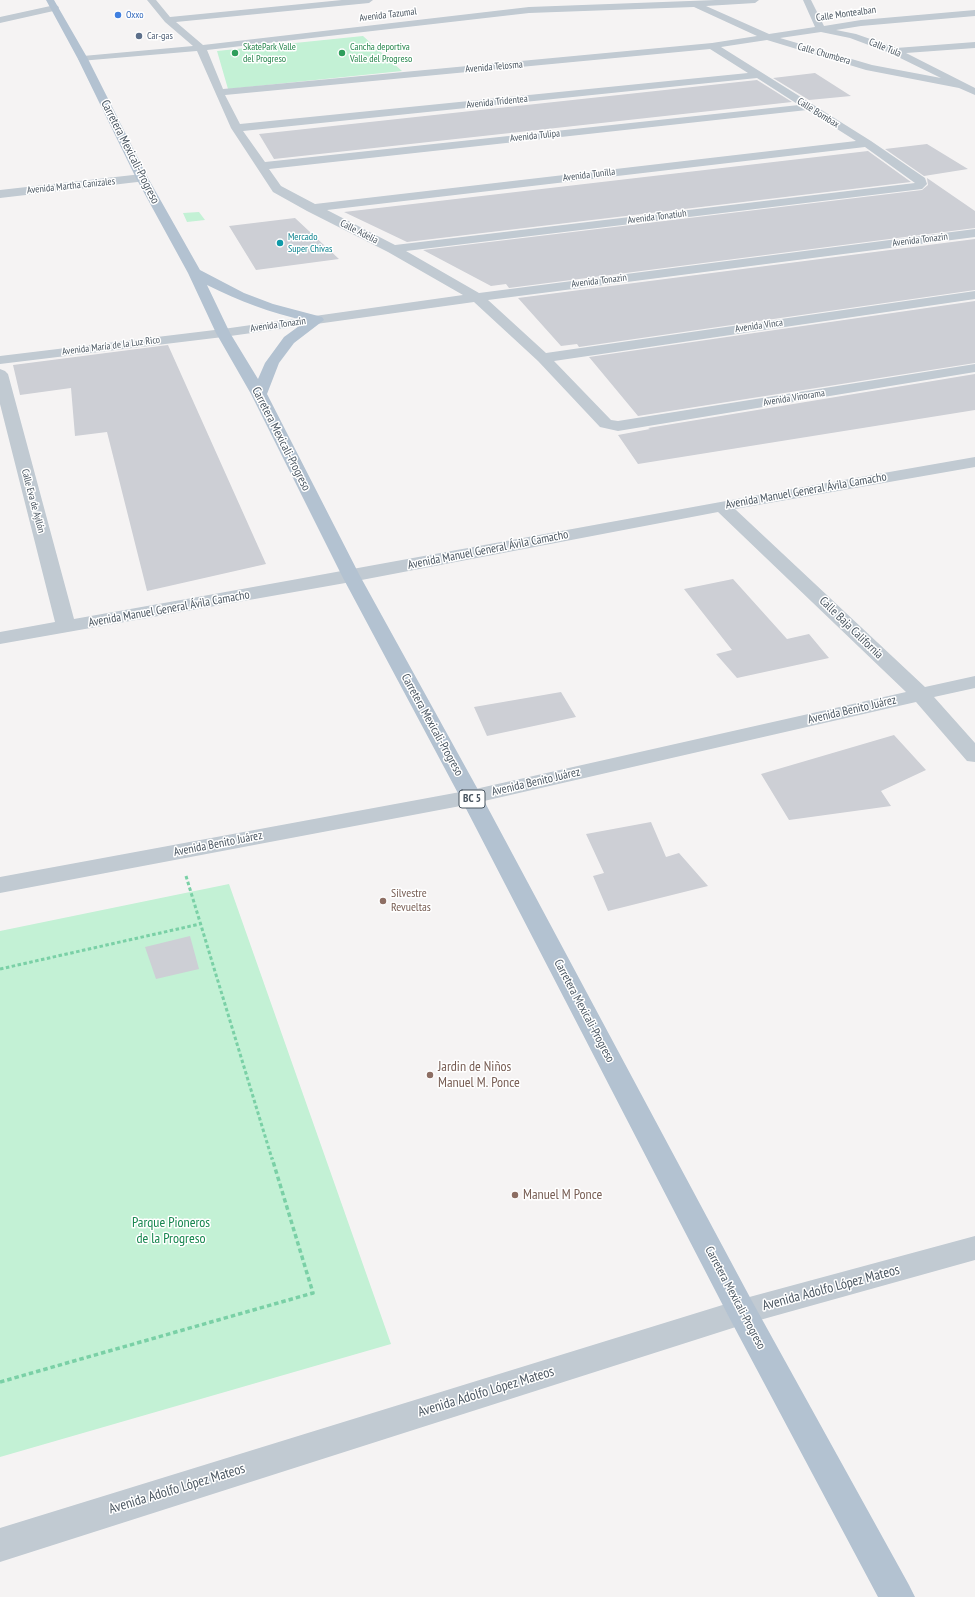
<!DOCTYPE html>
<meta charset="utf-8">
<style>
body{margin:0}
canvas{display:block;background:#f5f3f3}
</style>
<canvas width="975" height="1597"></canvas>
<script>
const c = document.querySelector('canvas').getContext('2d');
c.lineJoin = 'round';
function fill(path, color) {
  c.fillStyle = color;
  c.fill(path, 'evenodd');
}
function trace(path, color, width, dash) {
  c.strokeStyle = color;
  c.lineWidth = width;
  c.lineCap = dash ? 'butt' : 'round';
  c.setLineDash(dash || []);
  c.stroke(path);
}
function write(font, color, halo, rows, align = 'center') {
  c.font = font + ' "PT Sans Narrow",sans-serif';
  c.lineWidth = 3;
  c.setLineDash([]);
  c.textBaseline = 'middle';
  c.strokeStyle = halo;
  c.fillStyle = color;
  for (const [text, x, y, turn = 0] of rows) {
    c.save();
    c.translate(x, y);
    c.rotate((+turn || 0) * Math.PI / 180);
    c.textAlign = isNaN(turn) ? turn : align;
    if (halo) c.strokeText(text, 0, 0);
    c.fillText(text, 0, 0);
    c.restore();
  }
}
fill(new Path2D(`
 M 363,36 L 402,71 L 228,89 L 217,51 Z
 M 199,212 L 205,220 L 187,222 L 183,213 Z
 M 229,884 L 391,1344 L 0,1457 L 0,931 Z`), '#c3f1d5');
fill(new Path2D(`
 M 815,73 L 851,96 L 809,100 L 773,78 Z
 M 757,80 L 792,102 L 274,159 L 259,134 Z
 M 927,144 L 968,169 L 924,176 L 885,149 Z
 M 868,151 L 911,182 L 407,242 L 344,212 Z
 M 927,178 L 975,211 L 975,228 L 509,288 L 506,284 L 491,286 L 423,250 L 922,190 L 928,185 Z
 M 295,218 L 339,259 L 256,270 L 229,226 Z
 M 975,239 L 975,290 L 579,347 L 577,344 L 561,346 L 518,298 Z
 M 975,301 L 975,363 L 638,416 L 589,357 Z
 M 168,345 L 266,564 L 147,591 L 107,432 L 75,436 L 71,388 L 20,395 L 13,365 Z
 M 975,374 L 975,410 L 638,464 L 618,435 L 650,429 L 648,428 Z
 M 733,579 L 787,639 L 809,634 L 829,658 L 737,678 L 716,654 L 732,650 L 684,589 Z
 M 561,692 L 576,717 L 487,736 L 474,707 Z
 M 894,735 L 926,770 L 881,791 L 891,806 L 789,820 L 761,774 Z
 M 651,822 L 666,857 L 679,853 L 708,886 L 608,911 L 593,876 L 604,873 L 586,834 Z
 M 190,936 L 199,969 L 156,979 L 145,947 Z`), '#cdcfd5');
trace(new Path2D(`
 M 186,876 L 272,1159
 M 0,969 L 200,924`), '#7ad0a6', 3, [3.5, 2.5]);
trace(new Path2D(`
 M 0,1382 L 313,1293 L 272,1158`), '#7ad0a6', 3.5, [4.5, 3]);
fill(new Path2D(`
 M 147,0 L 156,0 L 170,17 L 342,0 L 373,0 L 369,3 L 176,22 L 203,45 L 529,7 L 716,0 L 759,0 L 755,3 L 706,6 L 769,34 L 815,27 L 803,0 L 811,0 L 824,26 L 861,20 L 975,10 L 975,16 L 861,26 L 836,30 L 856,34 L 896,48 L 975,42 L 975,48 L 906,53 L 975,88 L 975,95 L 959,88 L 866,70 L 767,40 L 721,47 L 871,141 L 925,178 L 927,184 L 922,189 L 406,251 L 479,293 L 975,229 L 975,237 L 488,300 L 546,353 L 975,291 L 975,299 L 554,361 L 611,420 L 618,421 L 975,364 L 975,372 L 618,431 L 600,427 L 538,361 L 474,302 L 223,337 L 0,364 L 0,356 L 223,329 L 463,295 L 388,252 L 307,211 L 273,192 L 231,128 L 197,51 L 80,61 L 78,59 L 80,57 L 83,56 L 193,46 L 165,22 ZM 694,7 L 757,36 L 712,43 L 223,89 L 207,50 L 529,13 ZM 821,32 L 850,38 L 890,53 L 941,78 L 872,65 L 780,38 ZM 710,49 L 748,73 L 240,124 L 225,95 ZM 757,78 L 799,105 L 265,162 L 243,131 ZM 807,110 L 856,141 L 315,204 L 281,186 L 269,169 ZM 865,147 L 915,183 L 395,245 L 327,210 Z
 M 55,5 L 58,6 L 59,8 L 58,10 L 0,23 L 0,17 Z
 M 142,174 L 146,175 L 148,178 L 146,181 L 0,198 L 0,190 Z
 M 0,369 L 5,371 L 8,374 L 74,619 C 374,566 674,509 975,457 L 975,467 L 735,509 L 925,687 L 975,676 L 975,688 L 934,697 L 975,743 L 975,762 L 967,761 L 916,702 L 471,804 L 0,893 L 0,877 L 471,790 L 906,692 L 718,512 L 351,582 L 0,644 L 0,632 L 55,622 L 0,404 Z
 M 975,1236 L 975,1260 L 742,1325 L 0,1562 L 0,1528 L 742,1299 Z`), '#c1cad2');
fill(new Path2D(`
 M 46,0 L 54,0 L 88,59 L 148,178 L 200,270 L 244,293 L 273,304 L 322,317 L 324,320 L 294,343 L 279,363 L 267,394 L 360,576 L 482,797 L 753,1303 L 909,1585 L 915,1597 L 878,1597 L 731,1321 L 460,797 L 342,576 L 251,394 L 216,333 L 188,273 L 136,178 L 78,59 ZM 207,285 C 241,302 269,312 306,321 L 284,337 L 265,363 L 258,379 L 230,333 Z`), '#b3c2d1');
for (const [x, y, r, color] of [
 [118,15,4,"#3f7fe0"],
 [139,36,4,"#5c6f8a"],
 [235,53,4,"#2e9e5b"],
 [342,53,4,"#2e9e5b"],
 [280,243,4,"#0f9aa8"],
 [383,901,4,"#8d6e63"],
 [430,1075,4,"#8d6e63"],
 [515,1195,4,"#8d6e63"]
]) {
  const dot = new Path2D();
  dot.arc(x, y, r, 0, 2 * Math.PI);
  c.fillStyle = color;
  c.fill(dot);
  trace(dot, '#fff', 1.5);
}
write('10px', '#4a5661', '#fff', [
 ["Calle Montealban",846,14,-8],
 ["Avenida Tazumal",388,15,-7],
 ["Calle Tula",885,48,22],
 ["Calle Chumbera",824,54,16],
 ["Avenida Telosma",494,67,-5],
 ["Avenida Tridentea",497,102,-6],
 ["Calle Bombax",818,113,32],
 ["Avenida Tulipa",535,136,-6],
 ["Avenida Tunilla",589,175,-7],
 ["Avenida Martha Canizales",71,186,-6],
 ["Avenida Tonatiuh",657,217,-7],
 ["Calle Adelia",359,232,27],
 ["Avenida Tonazin",920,240,-7],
 ["Avenida Tonazin",599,281,-7],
 ["Avenida Tonazin",278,325,-8],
 ["Avenida Vinca",759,326,-8],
 ["Avenida María de la Luz Rico",111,346,-7],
 ["Avenida Vinorama",794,398,-9],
 ["Calle Eva de Ayllón",33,501,75]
]);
write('10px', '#366cbe', '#fff', [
 ["Oxxo",126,15]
], 'left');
write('10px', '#4e5e75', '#fff', [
 ["Car-gas",147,36]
], 'left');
write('10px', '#27864d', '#fff', [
 ["SkatePark Valle",243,47],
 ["del Progreso",243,59],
 ["Cancha deportiva",350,47],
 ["Valle del Progreso",350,59]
], 'left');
write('10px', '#0d838f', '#fff', [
 ["Mercado",288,237],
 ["Super Chivas",288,249]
], 'left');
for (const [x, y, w] of [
 [472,799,26]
]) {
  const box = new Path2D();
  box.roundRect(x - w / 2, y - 9, w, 18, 3);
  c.fillStyle = '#fff';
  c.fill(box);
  trace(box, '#4a5661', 1);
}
write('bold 11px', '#4a5661', null, [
 ["BC 5",472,799]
]);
write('12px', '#4a5661', '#fff', [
 ["Carretera Mexicali-Progreso",130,152,63],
 ["Carretera Mexicali-Progreso",281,439,63],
 ["Avenida Manuel General Ávila Camacho",806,491,-10],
 ["Avenida Manuel General Ávila Camacho",488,550,-11],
 ["Avenida Manuel General Ávila Camacho",169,609,-10],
 ["Calle Baja California",851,628,44],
 ["Avenida Benito Juárez",852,710,-13],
 ["Carretera Mexicali-Progreso",432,725,61],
 ["Avenida Benito Juárez",536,782,-13],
 ["Avenida Benito Juárez",218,844,-11],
 ["Carretera Mexicali-Progreso",584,1011,62],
 ["Carretera Mexicali-Progreso",735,1298,62]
]);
write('12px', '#785e54', '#fff', [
 ["Silvestre",391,894],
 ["Revueltas",391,908]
], 'left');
write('14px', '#785e54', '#fff', [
 ["Jardin de Niños",438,1067],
 ["Manuel M. Ponce",438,1083],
 ["Manuel M Ponce",523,1195]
], 'left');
write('14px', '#17864f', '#fff', [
 ["Parque Pioneros",171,1223],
 ["de la Progreso",171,1239]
]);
write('14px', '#4a5661', '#fff', [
 ["Avenida Adolfo López Mateos",831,1288,-15],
 ["Avenida Adolfo López Mateos",486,1392,-17],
 ["Avenida Adolfo López Mateos",177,1489,-17]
]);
</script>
